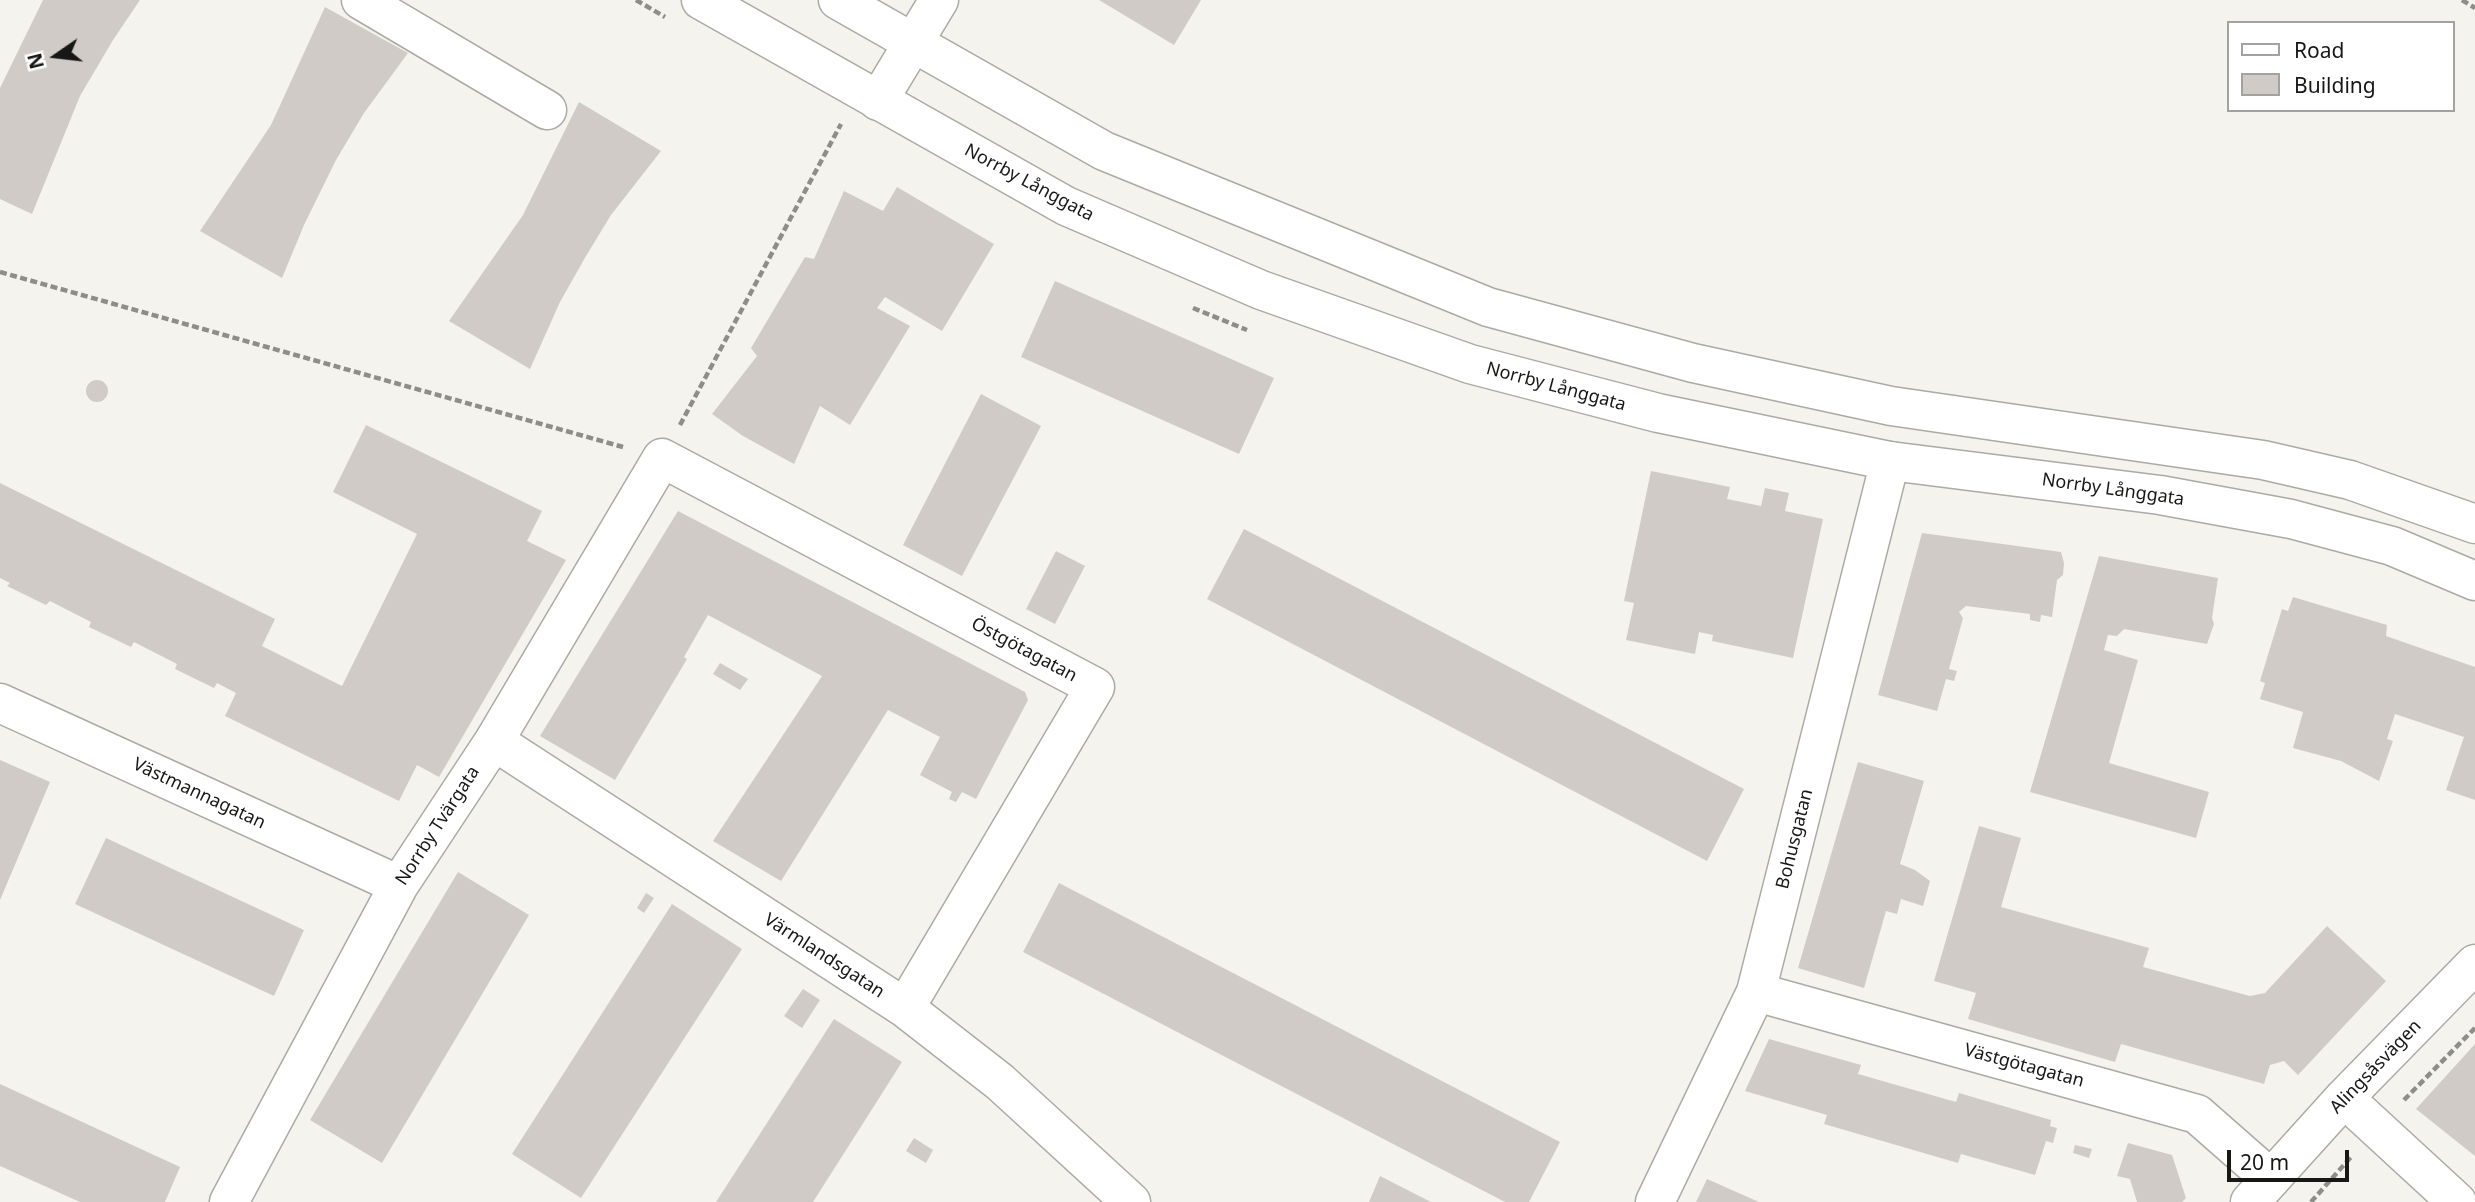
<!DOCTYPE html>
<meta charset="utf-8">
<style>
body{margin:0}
#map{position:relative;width:2475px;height:1202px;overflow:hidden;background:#f5f3ed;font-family:"Noto Sans",sans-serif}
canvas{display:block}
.legend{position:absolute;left:2227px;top:21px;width:228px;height:91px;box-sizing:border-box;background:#fff;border:2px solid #a2a2a1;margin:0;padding:9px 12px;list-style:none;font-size:21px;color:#171715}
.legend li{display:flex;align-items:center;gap:14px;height:35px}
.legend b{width:35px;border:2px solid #a2a2a1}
.north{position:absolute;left:21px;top:21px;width:70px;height:70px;-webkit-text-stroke:5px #fff;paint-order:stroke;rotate:256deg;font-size:19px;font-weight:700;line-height:28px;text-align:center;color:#171715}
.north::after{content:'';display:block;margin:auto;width:24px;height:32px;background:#171715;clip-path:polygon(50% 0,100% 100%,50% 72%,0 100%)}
.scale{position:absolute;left:2227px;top:1150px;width:122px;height:32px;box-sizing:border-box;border:4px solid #171715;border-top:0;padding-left:9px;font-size:21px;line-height:24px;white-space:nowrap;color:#171715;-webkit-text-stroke:5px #fff;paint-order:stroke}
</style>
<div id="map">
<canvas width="2475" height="1202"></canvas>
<ul class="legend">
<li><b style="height:9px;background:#fff"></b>Road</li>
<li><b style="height:19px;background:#d0cbc7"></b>Building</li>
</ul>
<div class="north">N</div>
<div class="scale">20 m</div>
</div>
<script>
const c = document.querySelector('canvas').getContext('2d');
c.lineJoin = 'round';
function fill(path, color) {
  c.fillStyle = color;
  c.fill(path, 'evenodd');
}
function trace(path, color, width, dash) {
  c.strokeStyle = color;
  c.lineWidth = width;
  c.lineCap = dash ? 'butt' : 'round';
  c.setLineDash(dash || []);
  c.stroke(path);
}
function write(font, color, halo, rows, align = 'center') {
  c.font = font + ' "Noto Sans",sans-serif';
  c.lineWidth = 5;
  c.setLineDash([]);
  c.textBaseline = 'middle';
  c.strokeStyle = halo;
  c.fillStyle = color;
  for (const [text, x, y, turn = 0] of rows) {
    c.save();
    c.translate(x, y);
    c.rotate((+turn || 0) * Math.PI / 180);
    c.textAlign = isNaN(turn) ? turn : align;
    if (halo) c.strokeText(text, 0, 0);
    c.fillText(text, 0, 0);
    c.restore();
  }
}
fill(new Path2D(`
 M 43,0 L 140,0 L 113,40 L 80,96 L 32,214 L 0,199 L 0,88 Z
 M 1099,0 L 1201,0 L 1174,45 Z
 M 325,7 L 408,53 L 364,113 L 336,160 L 304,225 L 282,278 L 200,231 L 271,125 Z
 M 579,102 L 661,151 L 611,215 L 586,256 L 560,302 L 530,369 L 449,321 L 523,215 Z
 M 897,187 L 994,244 L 942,331 L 885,297 L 877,308 L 910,326 L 850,425 L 820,406 L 794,464 L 743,436 L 712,414 L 757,356 L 751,348 L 805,257 L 814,259 L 844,191 L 883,211 Z
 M 1055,281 L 1274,378 L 1239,454 L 1021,357 Z
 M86 391a11 11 0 1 1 22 0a11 11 0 1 1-22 0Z
 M 981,394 L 1041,426 L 962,576 L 903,545 Z
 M 366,425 L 542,511 L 527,541 L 566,560 L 439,777 L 417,765 L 399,801 L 225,716 L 236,693 L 217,683 L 214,688 L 175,669 L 177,664 L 134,642 L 131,647 L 89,627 L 91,622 L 50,601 L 46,605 L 7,586 L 10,583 L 0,578 L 0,483 L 275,619 L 262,646 L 342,686 L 417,534 L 333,492 Z
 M 1651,471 L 1730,487 L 1727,499 L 1761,506 L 1765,488 L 1789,493 L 1785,511 L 1823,519 L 1793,658 L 1712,641 L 1713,635 L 1699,632 L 1695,654 L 1626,640 L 1634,603 L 1624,601 Z
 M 678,511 L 1025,692 L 1028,700 L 976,799 L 962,792 L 956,802 L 949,799 L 952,792 L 920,775 L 940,737 L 888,710 L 781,881 L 713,841 L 822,676 L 708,615 L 684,657 L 687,659 L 615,780 L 540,736 Z
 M 1244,529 L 1744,789 L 1707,861 L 1207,599 Z
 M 1922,533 L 2061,552 L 2064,563 L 2063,575 L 2057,580 L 2052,617 L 2041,615 L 2040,622 L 2030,620 L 2030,614 L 1966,606 L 1959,612 L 1963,618 L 1949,669 L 1957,671 L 1954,681 L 1946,679 L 1937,711 L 1878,695 Z
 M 1056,551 L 1085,566 L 1055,624 L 1026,609 Z
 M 2099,556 L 2218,578 L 2212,618 L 2214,624 L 2207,644 L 2124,629 L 2117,636 L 2108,635 L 2104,650 L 2138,660 L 2109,763 L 2209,792 L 2196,838 L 2030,792 Z
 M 2293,597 L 2387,625 L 2386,636 L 2475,667 L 2475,800 L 2446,790 L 2464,737 L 2395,714 L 2387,739 L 2393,741 L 2379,781 L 2341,761 L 2293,748 L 2303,712 L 2260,699 L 2265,683 L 2260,681 L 2282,609 L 2288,611 Z
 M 720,663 L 748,679 L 740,690 L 713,674 Z
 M 0,760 L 50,782 L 0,900 Z
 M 1858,762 L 1924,781 L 1900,864 L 1915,870 L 1930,881 L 1923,906 L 1901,899 L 1897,914 L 1886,911 L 1864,988 L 1798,968 Z
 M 1979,826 L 2021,838 L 2001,907 L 2149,948 L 2143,967 L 2250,996 L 2265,993 L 2327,926 L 2386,981 L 2298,1075 L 2284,1061 L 2270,1065 L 2264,1084 L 2121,1044 L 2115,1062 L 1968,1019 L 1976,993 L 1934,981 Z
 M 106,838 L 304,930 L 274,996 L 75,904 Z
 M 458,872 L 529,915 L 382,1163 L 310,1120 Z
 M 1059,883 L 1560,1142 L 1529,1202 L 1505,1202 L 1023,952 Z
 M 646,893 L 654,898 L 644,913 L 637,908 Z
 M 672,904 L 742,949 L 581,1198 L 512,1154 Z
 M 803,989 L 820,1000 L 802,1028 L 784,1016 Z
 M 834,1019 L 902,1062 L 813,1202 L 716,1202 Z
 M 1769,1039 L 1861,1065 L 1858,1074 L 1956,1102 L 1959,1093 L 2051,1120 L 2050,1126 L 2057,1128 L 2053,1143 L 2046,1141 L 2035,1175 L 1961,1154 L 1958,1163 L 1824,1124 L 1827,1115 L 1745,1091 Z
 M 2475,1044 L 2475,1156 L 2416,1109 Z
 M 0,1084 L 180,1167 L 165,1202 L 80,1202 L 0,1166 Z
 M 914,1138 L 933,1150 L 926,1163 L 906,1151 Z
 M 2128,1143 L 2172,1155 L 2186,1198 L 2182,1202 L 2137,1202 L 2130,1179 L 2117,1176 Z
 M 2075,1145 L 2092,1149 L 2089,1158 L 2073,1153 Z
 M 1380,1176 L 1431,1202 L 1369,1202 Z
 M 1707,1179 L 1759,1202 L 1696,1202 Z`), '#d0cbc7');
const minor = new Path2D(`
 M 361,0 L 547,110
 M 878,101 L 939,0
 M 0,703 L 399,885
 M 494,741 L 905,1008 L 1000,1082 L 1131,1202
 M 1756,992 L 2197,1114 L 2271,1179
 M 2344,1098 L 2457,1202
 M 229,1202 L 399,885 L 494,741 L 662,458 L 1095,687 L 905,1008
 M 1655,1202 L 1756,992 L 1890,461
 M 2250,1202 L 2344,1098 L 2475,964`);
const major = new Path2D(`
 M 701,0 L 1066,206 L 1261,290 L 1470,364 L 1658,413 L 1890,461 L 2160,495 L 2291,519 L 2392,546 L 2475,581
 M 838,0 L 1104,151 L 1488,307 L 1693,363 L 1891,406 L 2263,460 L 2350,480 L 2475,524`);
trace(minor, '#acaaa4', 41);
trace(major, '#acaaa4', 41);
trace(new Path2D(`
 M 636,0 L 665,17
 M 2462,0 L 2475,8
 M 0,272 L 623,447
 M 1193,308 L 1247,330
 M 680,425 L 841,124
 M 2404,1100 L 2475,1028
 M 2311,1202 L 2351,1157`), '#8e8d89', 4.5, [7, 3.5]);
trace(minor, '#fff', 38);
trace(major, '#fff', 38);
write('18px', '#171715', '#fff', [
 ["Norrby Långgata",1029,183,28],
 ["Norrby Långgata",1556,387,15],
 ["Norrby Långgata",2113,490,8],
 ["Östgötagatan",1024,650,28],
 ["Västmannagatan",199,794,25],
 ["Norrby Tvärgata",438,826,-57],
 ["Bohusgatan",1795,839,-76],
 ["Värmlandsgatan",824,956,33],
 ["Västgötagatan",2024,1066,15],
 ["Alingsåsvägen",2376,1067,-46]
]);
</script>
